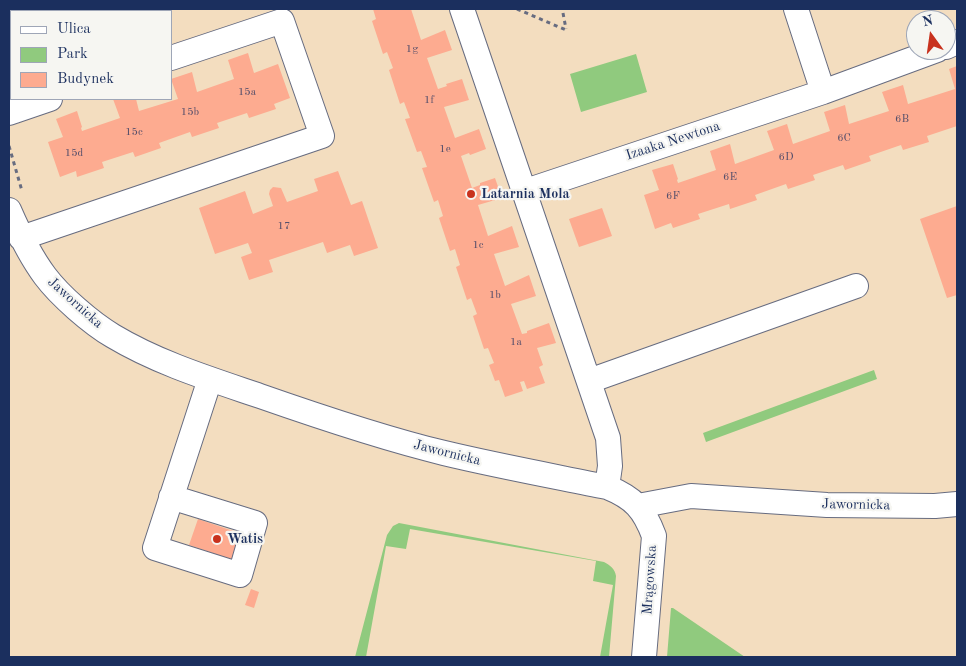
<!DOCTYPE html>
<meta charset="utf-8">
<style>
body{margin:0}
#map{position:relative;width:966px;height:666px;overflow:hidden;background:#f3ddbf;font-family:"Old Standard TT",serif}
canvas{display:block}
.frame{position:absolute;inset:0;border:10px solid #1b2f5e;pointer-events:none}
.legend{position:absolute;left:10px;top:10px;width:162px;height:90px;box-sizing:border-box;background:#f6f6f2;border:1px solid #9ea6b7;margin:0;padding:6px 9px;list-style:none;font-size:15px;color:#1b2f5e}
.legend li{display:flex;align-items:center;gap:10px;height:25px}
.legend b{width:25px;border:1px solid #9ea6b7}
.north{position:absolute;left:906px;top:10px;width:50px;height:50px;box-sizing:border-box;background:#f6f6f2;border:1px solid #9ea6b7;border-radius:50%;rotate:346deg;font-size:14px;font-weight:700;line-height:20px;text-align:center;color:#1b2f5e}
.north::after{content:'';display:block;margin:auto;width:18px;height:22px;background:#c8321e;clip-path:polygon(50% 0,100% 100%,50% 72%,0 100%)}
</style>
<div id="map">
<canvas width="966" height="666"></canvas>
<div class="frame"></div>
<ul class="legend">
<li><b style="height:6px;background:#fff"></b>Ulica</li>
<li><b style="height:14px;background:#90ca7e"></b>Park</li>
<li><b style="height:14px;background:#fdab90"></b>Budynek</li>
</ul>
<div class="north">N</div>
</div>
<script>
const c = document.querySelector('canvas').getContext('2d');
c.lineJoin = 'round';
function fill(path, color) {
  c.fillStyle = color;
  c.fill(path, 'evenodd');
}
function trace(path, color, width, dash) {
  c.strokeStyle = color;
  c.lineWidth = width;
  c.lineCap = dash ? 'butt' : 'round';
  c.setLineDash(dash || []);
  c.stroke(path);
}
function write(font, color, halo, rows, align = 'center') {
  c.font = font + ' "Old Standard TT",serif';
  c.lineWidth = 4.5;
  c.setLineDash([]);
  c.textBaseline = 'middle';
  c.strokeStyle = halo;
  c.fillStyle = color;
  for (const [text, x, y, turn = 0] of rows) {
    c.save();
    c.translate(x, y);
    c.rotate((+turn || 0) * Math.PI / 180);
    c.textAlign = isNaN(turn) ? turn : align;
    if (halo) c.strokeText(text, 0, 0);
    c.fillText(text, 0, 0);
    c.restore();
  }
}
fill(new Path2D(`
 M 636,54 L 647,92 L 581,112 L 570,74 Z
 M 874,370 L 877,379 L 706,442 L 703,433 Z
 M 399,523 L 604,562 C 610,565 615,569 616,576 L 609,657 L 600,657 L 613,585 L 593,581 L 596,561 L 410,529 L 406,549 L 386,546 L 366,657 L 355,657 L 387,535 L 393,526 Z
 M 671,608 L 673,608 L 745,657 L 667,657 Z`), '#90ca7e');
fill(new Path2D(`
 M 373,9 L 411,9 L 421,40 L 445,30 L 452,50 L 427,58 L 438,89 L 447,86 L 446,84 L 462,79 L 469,100 L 444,107 L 455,138 L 479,129 L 486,149 L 470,155 L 469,153 L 461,156 L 472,188 L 480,185 L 480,183 L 495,178 L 502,198 L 478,205 L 488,236 L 512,226 L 519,247 L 494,254 L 505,286 L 529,275 L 536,296 L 511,304 L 522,334 L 527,333 L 527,331 L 549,323 L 556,343 L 537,348 L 543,365 L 539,367 L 545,383 L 527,389 L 524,381 L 520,382 L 523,391 L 505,397 L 499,380 L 495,381 L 489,365 L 494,363 L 488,348 L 484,349 L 473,316 L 477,314 L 471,298 L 467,300 L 456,267 L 460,265 L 455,249 L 450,251 L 439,218 L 443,216 L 438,200 L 434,202 L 422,168 L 427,167 L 421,151 L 417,152 L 405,119 L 410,118 L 404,102 L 400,104 L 389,70 L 393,68 L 387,52 L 383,54 L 372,21 L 376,19 Z
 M 248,53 L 254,73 L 278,64 L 290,98 L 274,104 L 276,109 L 249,118 L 247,113 L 217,123 L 219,128 L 192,137 L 190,132 L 159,143 L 161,148 L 135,157 L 133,152 L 102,162 L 104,168 L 77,177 L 76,171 L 60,177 L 48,142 L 63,137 L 56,119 L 77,111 L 82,127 L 81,128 L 82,131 L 120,118 L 113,99 L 136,99 L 139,111 L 178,99 L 171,79 L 192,72 L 197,92 L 234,79 L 228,60 Z
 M 957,66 L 957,126 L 927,136 L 929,142 L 903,150 L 901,145 L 869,156 L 871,161 L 845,170 L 843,165 L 813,175 L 815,180 L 788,189 L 786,184 L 755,195 L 757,200 L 730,209 L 729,204 L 698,214 L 700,219 L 673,228 L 671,223 L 655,229 L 644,195 L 659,190 L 652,170 L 673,164 L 678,179 L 677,180 L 678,183 L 716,170 L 710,151 L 730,144 L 735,164 L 774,150 L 767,131 L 787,124 L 793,144 L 830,131 L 824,112 L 845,105 L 849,124 L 889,111 L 882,92 L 903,85 L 908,104 L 955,89 L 949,69 Z
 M 338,171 L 351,205 L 362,201 L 378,248 L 354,256 L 350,245 L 327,253 L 323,242 L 269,260 L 273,272 L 249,280 L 241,257 L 252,253 L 248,243 L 215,254 L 199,208 L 245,191 L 253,214 L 273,206 L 269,194 L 270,190 L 273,187 L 281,188 L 287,202 L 318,191 L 314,179 Z
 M 957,206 L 957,295 L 947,298 L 920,219 Z
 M 602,208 L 612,236 L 579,247 L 569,219 Z
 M 198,519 L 242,534 L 233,560 L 189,545 Z
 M 251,589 L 259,592 L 254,608 L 245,605 Z`), '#fdab90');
const minor = new Path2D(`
 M 462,9 L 608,438 L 610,466 L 607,487
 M 796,9 L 823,92
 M 946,47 L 957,42
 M 9,113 L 50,99
 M 523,192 L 823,92 L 937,50
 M 9,210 C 19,233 30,256 45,276 C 60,296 91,323 113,336 C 158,363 210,379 260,396 C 320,417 382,438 444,453 C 498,466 553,476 607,487 C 634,498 644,509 654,536 L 644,657
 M 21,238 L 322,136 L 282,21 L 171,58
 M 589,381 L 856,286
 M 171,497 L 255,523 L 240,575 L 155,548 L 210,379
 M 638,506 L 691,496 L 827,505 L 935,506 L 957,504`);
trace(minor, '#676c80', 26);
trace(new Path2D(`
 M 517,9 L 566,30
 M 563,13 L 566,29
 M 9,146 L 22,191`), '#676c80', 3, [4, 4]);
trace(minor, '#fff', 24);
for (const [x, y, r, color] of [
 [471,194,5,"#c8321e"],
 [217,539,5,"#c8321e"]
]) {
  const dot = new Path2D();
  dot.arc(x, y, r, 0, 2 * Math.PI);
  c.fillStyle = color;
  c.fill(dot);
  trace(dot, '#f6f6f2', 2);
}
write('11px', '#544e6a', null, [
 ["1g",412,49],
 ["15a",247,92],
 ["1f",429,100],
 ["15b",190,112],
 ["6B",902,119],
 ["15c",134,132],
 ["6C",844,138],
 ["1e",445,149],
 ["15d",74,153],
 ["6D",786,157],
 ["6E",730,177],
 ["6F",673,196],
 ["17",284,226],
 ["1c",478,245],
 ["1b",495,295],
 ["1a",516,342]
]);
write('14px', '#1b2f5e', '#f6f6f2', [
 ["Izaaka Newtona",673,141,-18],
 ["Jawornicka",75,303,42],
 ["Jawornicka",447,453,14],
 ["Jawornicka",856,505,1],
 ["Mrągowska",650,580,-86]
]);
write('bold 14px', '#1b2f5e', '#f6f6f2', [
 ["Latarnia Mola",481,194],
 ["Watis",227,539]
], 'left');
</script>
